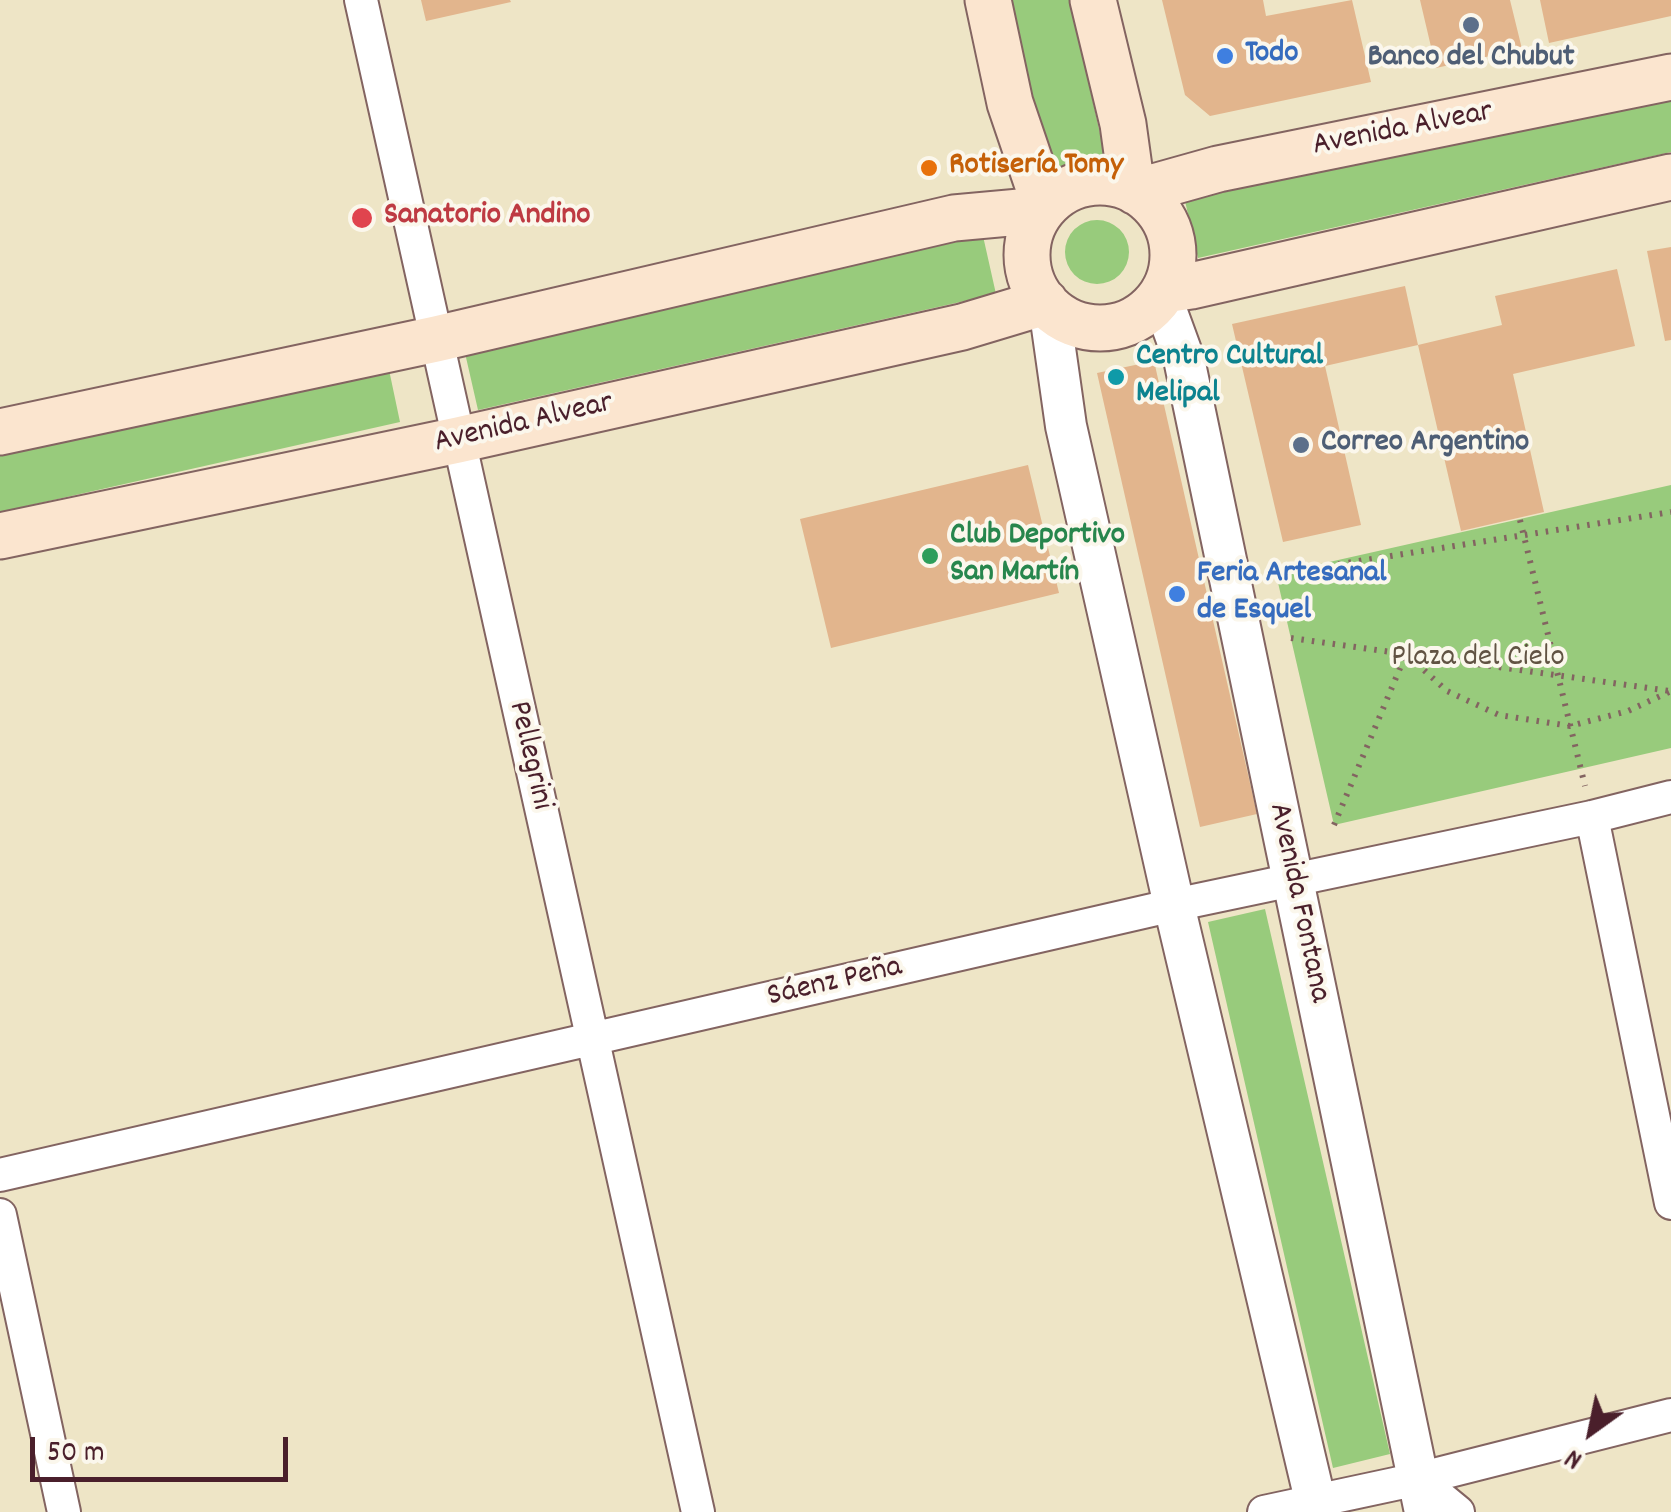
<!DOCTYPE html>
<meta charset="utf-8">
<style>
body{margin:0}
#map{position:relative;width:1671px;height:1512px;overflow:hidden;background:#eee5c6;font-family:Dekko,sans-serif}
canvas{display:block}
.north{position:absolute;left:1541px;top:1382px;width:100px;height:100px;-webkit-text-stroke:8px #fbf7ec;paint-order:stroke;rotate:213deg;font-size:28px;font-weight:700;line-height:40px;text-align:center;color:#4a1f2b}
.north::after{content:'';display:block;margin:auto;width:35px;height:45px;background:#4a1f2b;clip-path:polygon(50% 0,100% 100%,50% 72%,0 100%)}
.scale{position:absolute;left:30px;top:1437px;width:258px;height:45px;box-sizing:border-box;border:5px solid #4a1f2b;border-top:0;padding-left:12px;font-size:30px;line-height:35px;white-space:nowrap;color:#4a1f2b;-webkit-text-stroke:8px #fbf7ec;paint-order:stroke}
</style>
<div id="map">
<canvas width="1671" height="1512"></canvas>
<div class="north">N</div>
<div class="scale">50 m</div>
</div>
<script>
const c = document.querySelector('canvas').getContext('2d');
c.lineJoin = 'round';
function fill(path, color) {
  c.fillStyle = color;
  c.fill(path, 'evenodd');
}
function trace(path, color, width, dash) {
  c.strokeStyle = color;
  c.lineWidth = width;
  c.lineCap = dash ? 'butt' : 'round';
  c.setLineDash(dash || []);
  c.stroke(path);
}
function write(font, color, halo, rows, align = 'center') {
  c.font = font + ' Dekko,sans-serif';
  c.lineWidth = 8;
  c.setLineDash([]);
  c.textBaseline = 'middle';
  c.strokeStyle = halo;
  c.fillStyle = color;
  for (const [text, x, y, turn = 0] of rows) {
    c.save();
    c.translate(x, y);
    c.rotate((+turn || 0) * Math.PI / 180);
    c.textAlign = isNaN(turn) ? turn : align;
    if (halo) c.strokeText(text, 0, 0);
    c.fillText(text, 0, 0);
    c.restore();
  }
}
fill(new Path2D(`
 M 1010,0 L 1070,0 L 1106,160 L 1049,173 Z
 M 1671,92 L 1671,152 L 1198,258 L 1185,201 Z
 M1065 252a32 32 0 1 1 64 0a32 32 0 1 1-64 0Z
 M 983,236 L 996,294 L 478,410 L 465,353 Z
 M 388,365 L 400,422 L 0,512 L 0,452 Z
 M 1671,485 L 1671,748 L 1334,825 L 1276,574 Z
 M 1265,909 L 1390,1454 L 1333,1468 L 1208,922 Z`), '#98cb7c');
fill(new Path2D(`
 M 421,0 L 510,0 L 511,2 L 426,21 Z
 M 1162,0 L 1263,0 L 1266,16 L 1352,0 L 1371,82 L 1210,116 L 1185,95 Z
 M 1420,0 L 1510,0 L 1522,49 L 1436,68 Z
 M 1540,0 L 1671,0 L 1671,16 L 1549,43 Z
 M 1671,247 L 1671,340 L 1665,341 L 1647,251 Z
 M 1617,269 L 1635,346 L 1513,374 L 1544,512 L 1461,531 L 1418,345 L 1502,325 L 1495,296 Z
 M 1405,286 L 1418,345 L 1325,366 L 1361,525 L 1283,542 L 1232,324 Z
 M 1154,361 L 1257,814 L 1200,827 L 1097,373 Z
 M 1028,465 L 1059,593 L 831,648 L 800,519 Z`), '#e2b58d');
const minor = new Path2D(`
 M 361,0 L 698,1512
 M 1592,817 L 1671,1203
 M 0,1175 L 1174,905 L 1592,817 L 1671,797
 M 0,1215 L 64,1512
 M 1418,1479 L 1458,1512
 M 1264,1512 L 1418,1479 L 1671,1415`);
const tertiary = new Path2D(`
 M 1161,296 L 1184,359 L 1425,1512
 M 1049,306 L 1066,426 L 1174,905 L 1318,1512`);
const secondary = new Path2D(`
 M 988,0 L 1010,103 L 1045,206
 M 1093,0 L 1123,124 L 1132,189
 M1027 255a73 73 0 1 1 146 0a73 73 0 1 1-146 0Z
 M 1136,192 L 1218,169 L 1671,77
 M 1164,290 L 1191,286 L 1671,177
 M 0,432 L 436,339 L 954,218 L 1042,210
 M 0,536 L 458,440 L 962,327 L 1045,302`);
trace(minor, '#836461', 36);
trace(tertiary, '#836461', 44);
trace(secondary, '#836461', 49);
trace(new Path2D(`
 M 1520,520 L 1585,786
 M 1276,574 L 1671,512
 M 1291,638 L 1670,691
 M 1334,825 L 1406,654 L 1447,691 L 1499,715 L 1570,726 L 1628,711 L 1671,691`), '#836461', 6, [2.5, 8]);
trace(minor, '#fff', 32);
trace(tertiary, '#fff', 40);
trace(secondary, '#fbe5cf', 45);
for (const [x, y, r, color] of [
 [1471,25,10,"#5c6f8a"],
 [1225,56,10,"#3f7fe0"],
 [929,168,10,"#e8710a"],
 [362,218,12,"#e0444e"],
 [1116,377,10,"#0f9aa8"],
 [1301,445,10,"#5c6f8a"],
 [930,556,10,"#2e9e5b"],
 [1177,594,10,"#3f7fe0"]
]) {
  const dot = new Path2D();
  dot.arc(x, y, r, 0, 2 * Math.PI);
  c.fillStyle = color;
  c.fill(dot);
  trace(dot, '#fbf7ec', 4);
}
write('bold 32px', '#366cbe', '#fbf7ec', [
 ["Todo",1245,56],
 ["Feria Artesanal",1197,576],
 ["de Esquel",1197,613]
], 'left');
write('bold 32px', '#4e5e75', '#fbf7ec', [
 ["Banco del Chubut",1471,60],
 ["Correo Argentino",1321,445,"left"]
]);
write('32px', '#4a1f2b', '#fbf7ec', [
 ["Avenida Alvear",1403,131,-11],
 ["Avenida Alvear",524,425,-13],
 ["Pellegrini",528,756,77],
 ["Avenida Fontana",1297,903,78],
 ["Sáenz Peña",835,984,-13]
]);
write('bold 32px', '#c56008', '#fbf7ec', [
 ["Rotisería Tomy",949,168]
], 'left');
write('bold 32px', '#be3a42', '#fbf7ec', [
 ["Sanatorio Andino",384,218]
], 'left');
write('bold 32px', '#0d838f', '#fbf7ec', [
 ["Centro Cultural",1136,359],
 ["Melipal",1136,396]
], 'left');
write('bold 32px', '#27864d', '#fbf7ec', [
 ["Club Deportivo",950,538],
 ["San Martín",950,575]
], 'left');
write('32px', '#615343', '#fbf7ec', [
 ["Plaza del Cielo",1478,660]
]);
</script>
